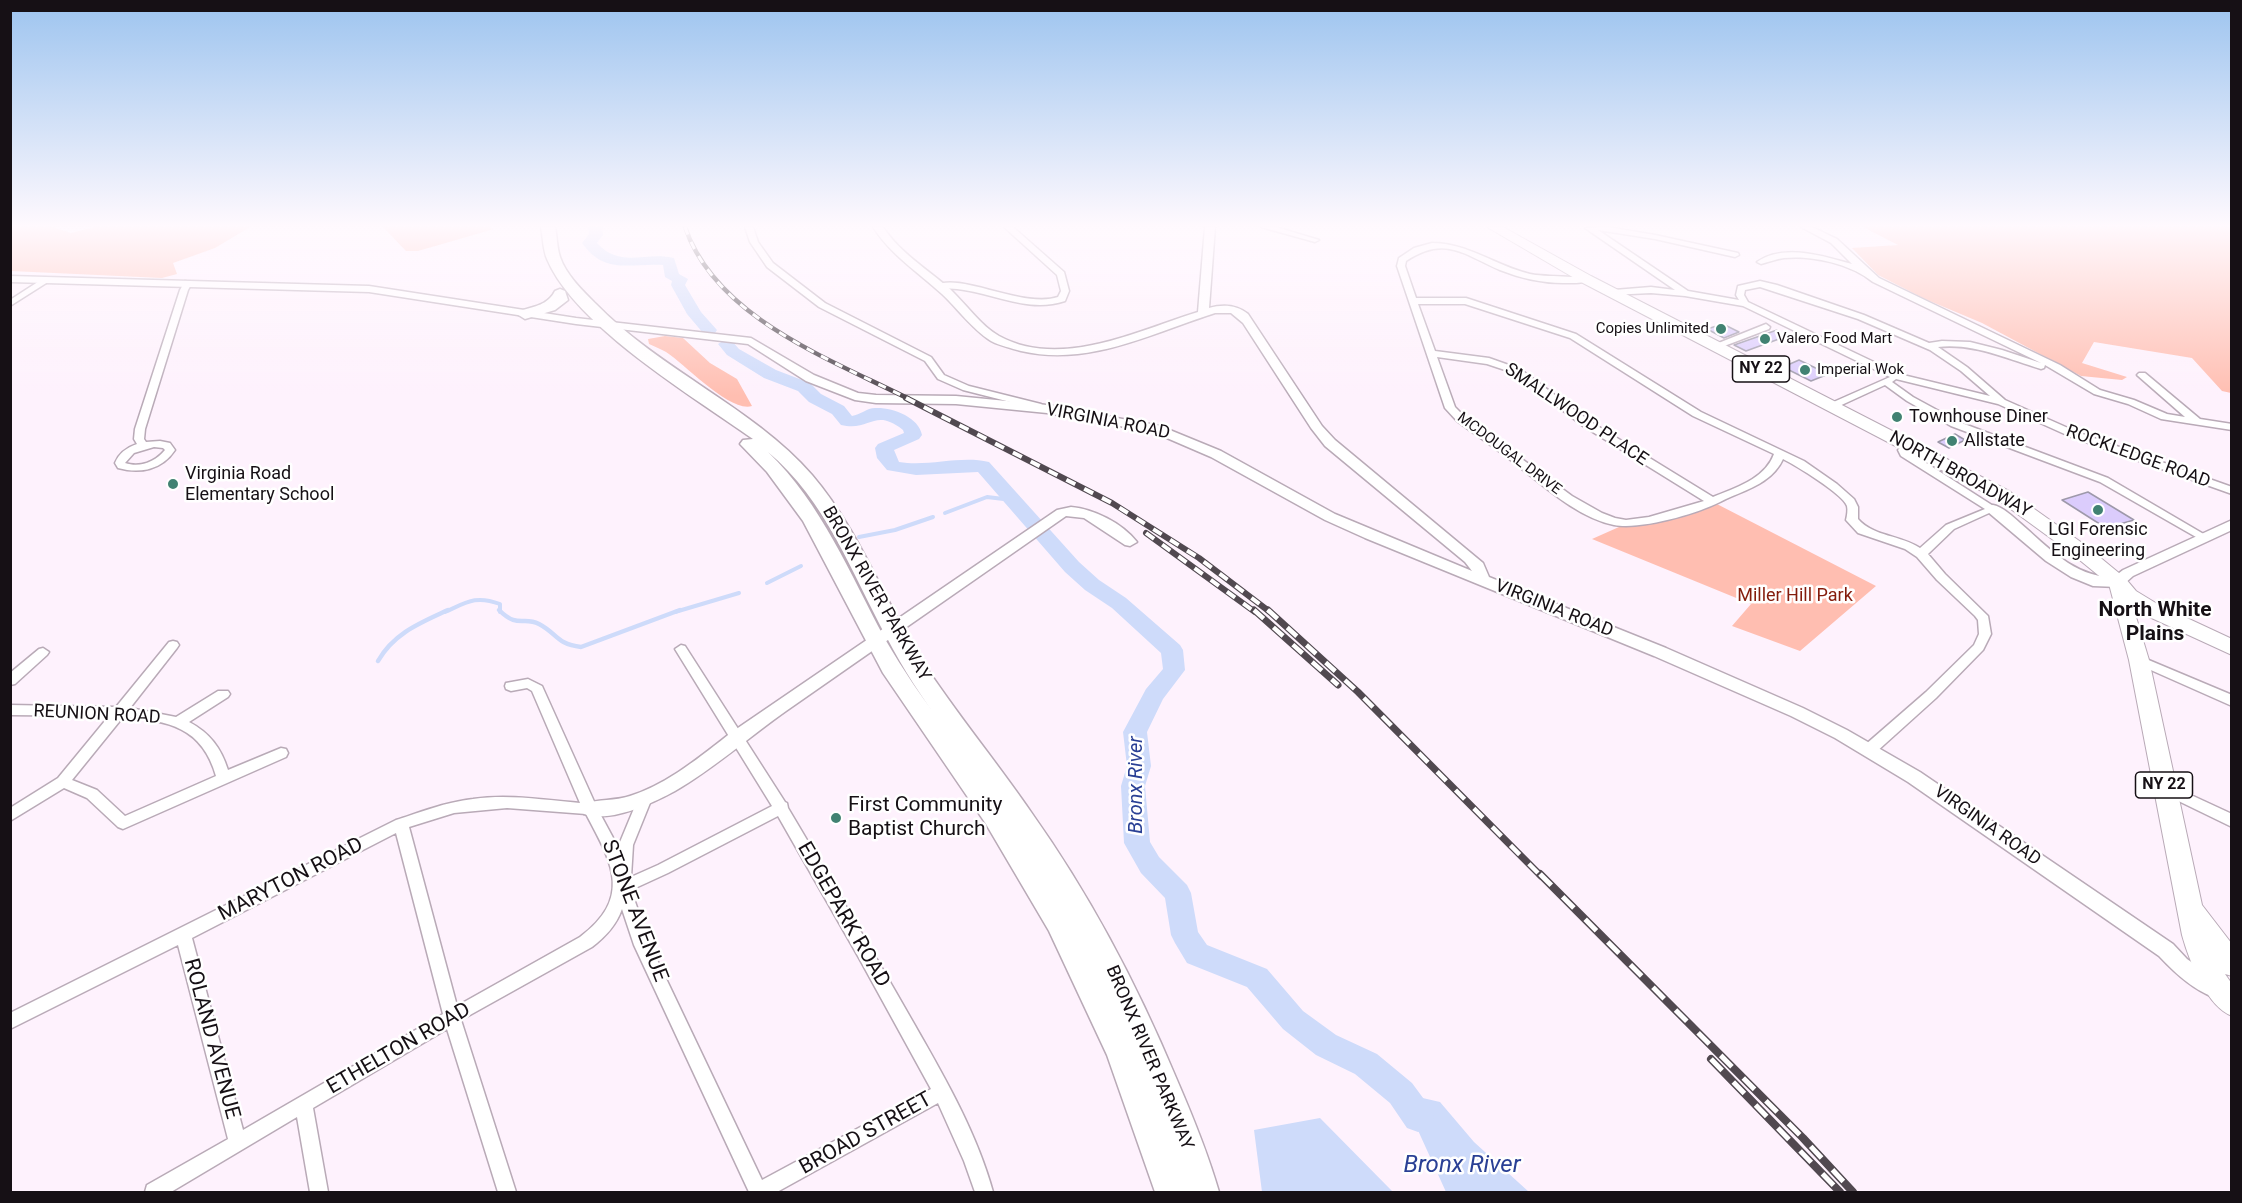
<!DOCTYPE html>
<style>
body{margin:0}
#map{position:relative;width:2242px;height:1203px;overflow:hidden;background:#fef2fd;font-family:Roboto,sans-serif}
canvas{display:block}
.frame{position:absolute;inset:0;border:12px solid #161015;pointer-events:none}
</style>
<div id="map">
<canvas width="2242" height="1203"></canvas>
<div class="frame"></div>
</div>
<script>
const c = document.querySelector('canvas').getContext('2d');
c.lineJoin = 'round';
function fill(path, color) {
  c.fillStyle = color;
  c.fill(path, 'evenodd');
}
function trace(path, color, width, dash) {
  c.strokeStyle = color;
  c.lineWidth = width;
  c.lineCap = dash ? 'butt' : 'round';
  c.setLineDash(dash || []);
  c.stroke(path);
}
function write(font, color, halo, rows, align = 'center') {
  c.font = font + ' Roboto,sans-serif';
  c.lineWidth = 5;
  c.setLineDash([]);
  c.textBaseline = 'middle';
  c.strokeStyle = halo;
  c.fillStyle = color;
  for (const [text, x, y, turn = 0] of rows) {
    c.save();
    c.translate(x, y);
    c.rotate((+turn || 0) * Math.PI / 180);
    c.textAlign = isNaN(turn) ? turn : align;
    if (halo) c.strokeText(text, 0, 0);
    c.fillText(text, 0, 0);
    c.restore();
  }
}
fill(new Path2D(`
 M 11,227 L 53,227 L 71,233 L 94,227 L 250,227 L 215,248 L 173,263 L 177,274 L 162,278 L 11,271 Z
 M 383,227 L 490,227 L 494,229 L 418,251 L 406,251 Z
 M 1863,227 L 2231,227 L 2231,393 L 2222,391 L 2192,358 L 2094,342 L 2082,363 L 2127,377 L 2122,380 L 2081,376 L 1982,323 L 1925,299 L 1878,275 L 1852,248 L 1898,245 Z
 M 665,336 L 683,338 L 710,363 L 737,379 L 752,406 C 730,413 685,364 666,352 C 661,349 655,347 649,344 L 648,339 Z
 M 1713,502 L 1876,586 L 1800,651 L 1732,626 L 1751,604 L 1592,539 L 1628,523 Z`), '#ffbeb1');
fill(new Path2D(`
 M 1401,1093 L 1440,1102 L 1474,1142 L 1529,1192 L 1446,1192 Z
 M 1320,1118 L 1393,1192 L 1262,1192 L 1254,1130 Z`), '#cedbfa');
trace(new Path2D(`
 M 945,513 L 987,497 L 1012,500
 M 859,537 L 895,530 L 933,517
 M 767,583 L 801,566
 M 445,612 C 467,602 476,595 500,604 L 500,612
 M 675,612 L 739,593`), '#cedbfa', 4);
trace(new Path2D(`
 M 499,610 C 518,629 523,616 539,624 C 558,634 556,644 581,647 L 680,610
 M 378,661 C 394,633 420,623 448,610`), '#cedbfa', 4.5);
fill(new Path2D(`
 M 588,227 L 602,227 L 603,235 L 597,243 C 621,269 645,251 674,258 L 679,274 L 688,279 L 685,285 L 701,312 L 717,330 L 715,333 L 703,333 L 687,314 L 671,285 L 672,281 L 665,277 L 663,265 C 629,263 605,275 582,243 L 589,234 Z
 M 726,339 L 732,341 L 739,349 L 776,370 L 810,383 L 821,394 L 844,406 L 852,416 C 860,415 867,408 875,408 C 892,407 919,417 922,435 L 919,439 L 894,450 L 899,462 C 929,467 960,455 989,462 L 1079,562 L 1099,580 L 1126,598 L 1180,645 L 1183,650 L 1185,670 L 1163,699 L 1147,732 L 1151,766 L 1145,786 L 1150,842 L 1159,857 L 1187,885 L 1191,893 L 1198,932 L 1207,945 L 1267,969 L 1303,1011 L 1336,1035 L 1377,1054 L 1412,1083 L 1429,1106 L 1434,1117 L 1429,1128 L 1418,1132 L 1407,1128 L 1390,1103 L 1355,1074 L 1316,1055 L 1283,1029 L 1247,987 L 1187,963 L 1175,943 L 1171,935 L 1165,898 L 1141,873 L 1124,843 L 1121,786 L 1127,766 L 1123,732 L 1146,689 L 1163,669 L 1161,653 L 1112,608 L 1085,590 L 1065,572 L 978,472 L 916,475 L 887,470 L 877,458 L 875,448 L 878,444 L 904,433 L 903,430 C 874,407 871,432 841,425 L 832,414 L 809,402 L 798,391 L 764,378 L 727,355 L 718,344 Z`), '#cedbfa');
const building = new Path2D(`
 M 1723,324 L 1739,332 L 1724,338 L 1707,329 Z
 M 1777,330 L 1779,339 L 1746,351 L 1734,345 Z
 M 1799,360 L 1826,373 L 1826,375 L 1811,381 L 1783,367 Z
 M 1955,434 L 1965,440 L 1949,448 L 1938,442 Z
 M 2088,492 L 2134,520 L 2106,528 L 2062,500 Z`);
fill(building, '#dbccfc');
trace(building, '#9e99aa', 1.5);
const minor = new Path2D(`
 M 745,227 L 753,227 L 758,242 L 773,263 L 825,303 L 931,357 L 944,375 L 969,386 L 1041,404 L 1043,406 L 1038,409 L 963,390 L 938,379 L 925,361 L 819,307 L 767,267 L 750,242 Z
 M 1004,227 L 1013,227 L 1064,272 L 1069,291 L 1065,301 C 1030,313 998,295 964,290 C 955,288 945,289 936,288 L 935,286 C 958,271 1023,309 1058,297 L 1061,291 L 1057,275 Z
 M 1261,227 L 1276,227 L 1319,240 L 1315,242 Z
 M 1608,227 L 1655,235 L 1738,253 L 1739,255 L 1735,257 L 1655,239 L 1598,230 L 1688,291 L 1739,300 L 1736,295 L 1738,286 L 1760,281 L 1777,285 L 1864,315 L 1929,343 L 1942,341 L 1970,342 L 2002,350 L 2041,363 L 1873,282 C 1851,264 1813,255 1784,258 C 1776,259 1769,262 1761,264 L 1757,262 C 1783,243 1824,256 1852,264 L 1831,243 L 1801,227 L 1812,227 L 1837,239 L 1879,278 L 2060,365 L 2100,390 L 2134,400 L 2167,414 L 2185,417 L 2137,375 L 2139,373 L 2145,373 L 2200,419 L 2232,424 L 2232,430 L 2161,419 L 2128,404 L 2094,394 L 2045,365 L 2044,368 L 2041,369 C 2007,359 1974,343 1938,347 L 1967,367 L 2005,400 L 2077,432 L 2232,487 L 2232,494 L 2069,436 L 1998,404 L 1896,379 L 1892,382 L 1913,397 L 1959,422 L 2108,478 L 2207,536 L 2209,538 L 2203,541 L 2100,482 L 1951,426 L 1907,401 L 1885,385 L 1835,408 L 1829,408 L 1829,404 L 1890,377 L 1743,306 L 1685,296 L 1651,293 L 1611,295 L 1610,293 L 1614,290 L 1651,287 L 1675,290 L 1585,228 ZM 1760,287 L 1858,319 L 1930,350 L 1961,371 L 1990,396 L 1899,374 L 1748,302 L 1744,295 L 1745,290 Z
 M 1432,243 C 1468,243 1496,266 1530,274 C 1542,277 1586,276 1590,279 C 1583,284 1572,283 1563,283 C 1542,283 1520,278 1500,270 C 1463,254 1445,235 1406,261 L 1405,266 L 1416,298 L 1466,298 L 1576,334 L 1701,412 L 1804,461 L 1837,484 L 1854,499 L 1858,507 L 1858,519 C 1874,537 1901,535 1920,548 L 1946,525 L 1985,509 L 1901,456 L 1898,450 L 1904,443 L 1912,443 L 1913,445 L 1908,450 L 1909,452 L 1998,509 L 1954,529 L 1928,554 L 1945,574 L 1988,616 L 1991,634 L 1983,650 L 1936,698 L 1875,753 L 1865,753 L 1863,749 L 1865,745 L 1926,692 L 1974,645 L 1979,634 L 1978,620 L 1975,616 L 1937,580 L 1917,557 L 1905,549 L 1858,533 L 1846,520 C 1847,516 1848,510 1847,506 C 1843,494 1795,465 1783,459 C 1771,485 1743,490 1720,502 C 1696,514 1641,530 1614,525 C 1576,517 1543,485 1513,462 C 1495,448 1476,435 1457,421 L 1445,408 L 1397,266 L 1399,258 L 1414,248 ZM 1418,304 L 1465,304 L 1570,338 L 1693,416 L 1774,454 C 1765,479 1735,488 1713,497 L 1591,422 L 1520,369 L 1489,358 L 1435,351 ZM 1437,357 L 1487,364 L 1514,373 L 1583,426 L 1704,501 L 1649,517 L 1626,520 L 1615,518 L 1602,513 L 1572,496 L 1465,417 L 1455,407 Z
 M 44,278 L 51,280 L 10,306 L 10,300 Z
 M 185,281 L 192,283 L 188,290 L 145,429 L 144,439 L 146,442 L 160,441 L 170,443 L 175,450 C 162,470 140,474 118,468 L 115,463 C 119,453 126,448 137,444 L 134,439 L 135,429 L 180,290 ZM 154,447 L 163,448 L 165,450 C 155,462 140,468 125,463 L 134,453 Z
 M 1766,324 L 1770,327 L 1769,329 L 1719,348 L 1713,348 L 1711,346 Z
 M 173,641 L 177,642 L 179,645 L 177,648 L 130,708 L 176,717 L 218,691 L 228,691 L 230,694 L 228,697 L 189,722 C 210,733 221,748 228,770 L 281,748 L 286,749 L 288,753 L 286,757 L 123,829 L 118,827 L 87,798 L 64,788 L 10,821 L 10,808 L 58,778 L 109,716 L 10,715 L 10,705 L 116,707 L 169,642 ZM 123,717 C 169,721 202,727 216,776 L 125,816 L 97,790 L 72,780 Z
 M 681,645 L 685,646 L 785,802 L 787,803 L 788,808 C 829,877 869,945 909,1015 C 941,1071 976,1130 993,1192 L 975,1192 L 964,1161 L 938,1103 L 777,1192 L 749,1192 L 634,945 L 622,909 C 616,926 605,937 592,947 L 461,1020 L 516,1192 L 498,1192 L 447,1029 L 313,1108 L 328,1192 L 310,1192 L 297,1117 L 171,1192 L 145,1192 L 147,1185 L 228,1139 L 178,945 L 10,1029 L 10,1013 L 396,820 C 421,812 446,802 473,799 C 509,794 544,800 580,803 L 532,691 L 527,688 L 511,691 L 506,689 L 505,686 L 506,683 L 528,679 L 542,686 L 597,808 L 618,847 L 640,794 L 645,793 L 650,794 L 652,798 L 633,845 L 631,877 L 658,865 L 772,806 L 675,649 ZM 507,808 L 586,814 C 612,863 633,897 580,937 L 457,1006 L 409,827 L 454,813 ZM 778,816 L 859,958 L 931,1089 L 762,1180 L 650,945 L 631,890 L 668,873 ZM 396,833 L 443,1014 L 243,1130 L 192,938 Z
 M 43,648 L 49,652 L 47,655 L 15,684 L 10,685 L 10,673 L 39,649 Z
 M 2139,656 L 2232,695 L 2232,706 L 2135,663 L 2133,660 L 2135,657 Z
 M 2165,783 L 2232,814 L 2232,827 L 2160,792 L 2158,788 L 2160,784 Z`);
const tertiary = new Path2D(`
 M 873,227 L 883,227 C 900,253 927,269 950,289 C 966,304 980,325 999,336 C 1061,370 1139,330 1198,312 L 1205,227 L 1215,227 L 1209,308 C 1223,304 1237,305 1248,314 L 1322,426 L 1335,440 L 1483,563 L 1489,577 L 1666,648 L 1803,708 L 1847,730 L 1920,772 L 2173,944 L 2187,959 L 2220,982 L 2223,988 L 2220,994 L 2213,997 C 2192,989 2174,972 2159,956 L 1908,782 L 1835,738 L 1791,716 L 1654,656 L 1365,538 L 1325,520 L 1211,457 L 1153,432 L 1047,413 L 956,404 L 876,403 L 855,400 L 806,381 L 748,344 L 576,324 L 369,292 L 10,282 L 10,276 L 369,286 L 576,318 L 751,338 L 814,375 L 858,393 L 876,395 L 956,396 L 1047,405 L 1160,426 L 1221,451 L 1335,514 L 1472,571 L 1465,562 L 1325,446 L 1311,428 L 1243,323 L 1231,313 L 1215,313 C 1152,333 1089,367 1021,351 C 1011,348 1000,346 991,341 C 972,329 958,309 942,294 C 918,272 891,255 873,227 Z
 M 1993,505 C 2003,507 2012,516 2020,523 C 2048,547 2075,578 2114,577 L 2123,570 L 2232,520 L 2232,530 L 2133,576 L 2123,585 L 2118,587 L 2093,586 L 2071,577 L 2046,561 L 1988,512 L 1986,509 L 1988,506 Z
 M 1071,507 C 1094,509 1122,523 1137,542 L 1130,546 L 1125,545 L 1084,518 L 1066,516 C 973,581 879,646 786,711 C 749,737 712,770 675,791 C 651,804 611,823 584,814 L 581,809 L 584,804 C 598,799 615,801 630,796 C 668,784 701,756 732,732 L 1057,510 Z`);
const primary = new Path2D(`
 M 1487,227 L 1503,227 L 1591,276 L 2009,491 L 2085,545 L 2125,578 L 2136,591 L 2159,605 L 2232,639 L 2232,655 L 2145,615 L 2133,607 L 2149,660 L 2202,905 L 2232,944 L 2232,976 L 2225,974 L 2232,984 L 2232,1016 C 2206,1006 2189,960 2182,935 L 2129,660 L 2109,584 L 2071,553 L 1997,499 L 1581,282 Z`);
const trunk = new Path2D(`
 M 541,227 L 555,227 C 557,237 557,248 560,257 C 566,275 583,291 596,304 C 660,370 754,408 812,475 C 859,530 884,600 922,661 C 956,713 996,761 1031,812 C 1090,895 1138,986 1177,1080 C 1193,1117 1208,1154 1219,1192 L 1155,1192 L 1107,1055 L 1049,931 L 986,824 L 883,673 L 803,521 L 767,472 L 740,444 L 743,440 L 753,439 C 694,397 575,326 547,259 C 543,250 543,237 541,227 ZM 768,452 C 826,500 852,574 887,638 C 903,669 923,699 944,727 C 923,699 903,670 885,639 C 850,574 822,504 768,452 Z
 M 560,289 L 565,291 L 568,300 L 555,310 L 525,319 L 517,314 L 520,311 C 535,306 548,305 555,291 Z`);
trace(minor, '#b9aab7', 3);
trace(tertiary, '#b9aab7', 3);
trace(primary, '#b9aab7', 2);
trace(trunk, '#b9aab7', 3);
fill(minor, '#fff');
fill(tertiary, '#fff');
fill(primary, '#fff');
fill(trunk, '#fff');
const railFar3 = new Path2D(`
 M 685,227 C 716,318 830,359 909,399`);
const railFar2 = new Path2D(`
 M 906,398 L 1112,503 L 1199,558 L 1270,612
 M 1146,533 L 1255,612`);
const railFar1 = new Path2D(`
 M 1254,610 L 1338,685
 M 1268,610 L 1358,692 L 1541,876`);
const rail = new Path2D(`
 M 1540,874 L 1803,1138 L 1853,1192
 M 1711,1059 L 1840,1192`);
trace(railFar3, '#514950', 4.5);
trace(railFar2, '#514950', 6);
trace(railFar1, '#514950', 7);
trace(rail, '#514950', 8);
trace(railFar3, '#fff', 3, [8]);
trace(railFar2, '#fff', 4, [10]);
trace(railFar1, '#fff', 4.5, [13]);
trace(rail, '#fff', 5, [16]);
const sky = c.createLinearGradient(0, 0, 0, 396);
sky.addColorStop(0, '#9dc4ef');
sky.addColorStop(0.57, '#fff9fe');
sky.addColorStop(1, '#fff9fe00');
c.fillStyle = sky;
c.fillRect(0, 0, 2242, 396);
for (const [x, y, r, color] of [
 [1721,329,6,"#418272"],
 [1765,339,6,"#418272"],
 [1805,370,6,"#418272"],
 [1897,417,6,"#418272"],
 [1952,441,6,"#418272"],
 [173,484,6,"#418272"],
 [2098,510,6,"#418272"],
 [836,818,6,"#418272"]
]) {
  const dot = new Path2D();
  dot.arc(x, y, r, 0, 2 * Math.PI);
  c.fillStyle = color;
  c.fill(dot);
  trace(dot, '#fff', 2);
}
write('15px', '#161015', '#fff', [
 ["Copies Unlimited",1709,329,"right"],
 ["Valero Food Mart",1777,339],
 ["Imperial Wok",1817,370]
], 'left');
write('15px', '#161015', '#fff', [
 ["MCDOUGAL DRIVE",1509,454,37]
]);
for (const [x, y, w] of [
 [1761,369,57],
 [2164,785,57]
]) {
  const box = new Path2D();
  box.roundRect(x - w / 2, y - 13, w, 26, 4.5);
  c.fillStyle = '#fff';
  c.fill(box);
  trace(box, '#161015', 1.5);
}
write('bold 16px', '#161015', null, [
 ["NY 22",1761,369],
 ["NY 22",2164,785]
]);
write('18px', '#161015', '#fff', [
 ["SMALLWOOD PLACE",1576,415,34],
 ["VIRGINIA ROAD",1108,422,11],
 ["ROCKLEDGE ROAD",2138,457,20],
 ["NORTH BROADWAY",1960,475,29],
 ["BRONX RIVER PARKWAY",876,594,60],
 ["VIRGINIA ROAD",1554,609,22],
 ["REUNION ROAD",97,715,3],
 ["VIRGINIA ROAD",1987,826,35],
 ["BRONX RIVER PARKWAY",1149,1058,67]
]);
write('18px', '#161015', '#fff', [
 ["Townhouse Diner",1909,417],
 ["Allstate",1964,441],
 ["Virginia Road",185,474],
 ["Elementary School",185,495],
 ["LGI Forensic",2098,530,"center"],
 ["Engineering",2098,551,"center"]
], 'left');
write('18px', '#841c0c', '#fff', [
 ["Miller Hill Park",1795,596]
]);
write('italic 20px', '#2a4095', '#fff', [
 ["Bronx River",1137,785,-90]
]);
write('bold 21px', '#161015', '#fff', [
 ["North White",2155,611],
 ["Plains",2155,635]
]);
write('21px', '#161015', '#fff', [
 ["First Community",848,806],
 ["Baptist Church",848,830]
], 'left');
write('21px', '#161015', '#fff', [
 ["MARYTON ROAD",291,880,-27],
 ["STONE AVENUE",634,911,69],
 ["EDGEPARK ROAD",843,915,60],
 ["ROLAND AVENUE",211,1039,75],
 ["ETHELTON ROAD",399,1049,-30],
 ["BROAD STREET",866,1134,-29]
]);
write('italic 24px', '#2a4095', '#fff', [
 ["Bronx River",1462,1166]
]);
</script>
